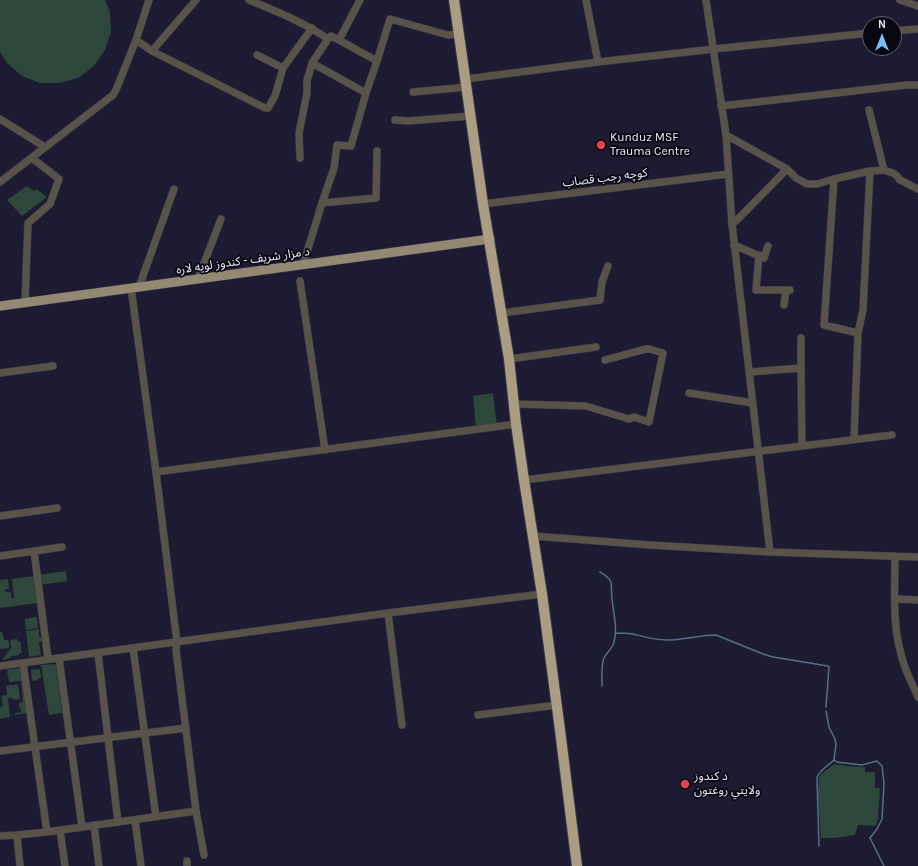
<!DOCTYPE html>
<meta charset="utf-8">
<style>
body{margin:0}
#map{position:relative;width:918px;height:866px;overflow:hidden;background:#1d1b31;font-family:Karla,sans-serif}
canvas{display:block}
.north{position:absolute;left:862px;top:16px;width:40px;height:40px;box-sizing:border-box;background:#080710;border:1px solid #63626e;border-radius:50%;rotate:0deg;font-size:11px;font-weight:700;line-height:16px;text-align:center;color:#ebebfb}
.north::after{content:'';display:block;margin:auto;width:14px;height:18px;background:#7abff8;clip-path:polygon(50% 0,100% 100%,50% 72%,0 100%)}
</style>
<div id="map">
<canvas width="918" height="866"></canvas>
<div class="north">N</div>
</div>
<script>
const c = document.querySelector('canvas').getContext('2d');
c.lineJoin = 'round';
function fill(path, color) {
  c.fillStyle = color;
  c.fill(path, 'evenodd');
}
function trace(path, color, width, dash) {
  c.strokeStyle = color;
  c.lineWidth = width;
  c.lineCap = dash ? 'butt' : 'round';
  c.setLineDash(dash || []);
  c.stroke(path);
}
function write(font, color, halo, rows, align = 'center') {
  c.font = font + ' Karla,"Noto Sans Arabic",sans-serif';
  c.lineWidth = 3.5;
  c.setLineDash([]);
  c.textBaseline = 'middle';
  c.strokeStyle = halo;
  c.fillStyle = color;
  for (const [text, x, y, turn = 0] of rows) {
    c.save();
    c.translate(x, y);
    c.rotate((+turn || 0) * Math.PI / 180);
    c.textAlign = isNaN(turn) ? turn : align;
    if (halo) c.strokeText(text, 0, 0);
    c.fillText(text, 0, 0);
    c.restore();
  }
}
fill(new Path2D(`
 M 0,0 L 105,0 L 110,12 L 111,32 L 105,50 L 94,66 L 78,78 L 59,83 L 40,83 L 22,76 L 7,63 L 0,52 Z
 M 27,186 L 34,191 L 36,189 L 47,197 L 22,216 L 7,200 Z
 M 493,393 L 497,426 L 476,428 L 473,396 Z
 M 66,571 L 67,581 L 40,585 L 39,575 Z
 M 35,576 L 38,603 L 0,608 L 0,580 L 8,579 L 9,589 L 5,589 L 5,592 L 11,592 L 12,599 L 14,598 L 12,579 Z
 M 37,617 L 38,628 L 26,630 L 25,619 Z
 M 39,629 L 39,637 L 42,637 L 42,641 L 39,642 L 41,655 L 29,657 L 26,631 Z
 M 0,632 L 2,632 L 4,640 L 8,640 L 9,642 L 9,648 L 0,649 Z
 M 15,639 L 17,639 L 18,642 L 20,641 L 22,653 L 19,653 L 19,655 L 11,656 L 11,658 L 2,660 L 11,648 L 10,641 L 12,640 Z
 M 56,664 L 62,713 L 49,715 L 41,665 Z
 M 21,668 L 27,713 L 15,715 L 15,713 L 21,712 L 20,707 L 19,707 L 19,703 L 23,702 L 21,681 L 9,682 L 7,670 Z
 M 40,669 L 41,678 L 38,679 L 38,680 L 32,681 L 31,670 Z
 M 18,684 L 20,699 L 13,700 L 13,698 L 8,698 L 10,717 L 0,719 L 0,707 L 3,706 L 1,696 L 7,695 L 6,686 Z
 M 834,764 L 847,766 L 865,767 L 865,772 L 875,772 L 875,788 L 880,788 L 878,817 L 876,826 L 858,825 L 855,835 L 834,838 L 821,838 L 818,793 L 819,777 C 823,771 829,769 834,764 Z`), '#2e473b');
trace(new Path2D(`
 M 600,572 C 605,575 609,577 611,582 C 612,587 611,593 612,598 C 613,612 618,628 614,642 C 613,648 607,652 604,658 C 601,666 602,677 602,686
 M 615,633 C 621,633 627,633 633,634 C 645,637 655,640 667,640 C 684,640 700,635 716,635 L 763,654 L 773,657 L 828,666 L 829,667 L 826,707
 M 826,711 L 829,727 L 835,739 L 836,744 L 834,760 L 837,762 L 862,765 L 877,761 L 882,766 L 884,783 L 882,819 L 877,829 L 870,838 L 884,866
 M 819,846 L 817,777 C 821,769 828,766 834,760`), '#556e8a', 1.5);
const minor = new Path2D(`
 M 249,0 C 276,11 305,23 328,39
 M 586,0 L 598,62
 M 706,0 L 726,135 L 732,224 L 770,552
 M 900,0 L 918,6
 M 894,31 L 918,29
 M 136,40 L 152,51 L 265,108 L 268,108 L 275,96 L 283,68 L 312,28
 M 339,40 L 377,61 L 390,19 L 448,35 L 459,34
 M 152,51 L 196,0
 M 257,55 L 283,68
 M 312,63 L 366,93
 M 466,79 L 598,62 L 714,49 L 870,33
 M 413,92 L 467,87
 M 721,106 L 907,85 L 918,85
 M 869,110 L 884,170
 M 0,119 L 45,147
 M 395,120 L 408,121 L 471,116
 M 726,135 L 787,169 L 796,178 L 807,184 L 817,184 L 834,179 L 870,171 L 884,170 L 893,173 L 897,176 L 900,180 L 918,189
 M 300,158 L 299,133 L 307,93 L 307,80 L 309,74 L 312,63 L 328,39 L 331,36 L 339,40 L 360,0
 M 834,179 L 824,325 L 858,333
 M 0,182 L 113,95 L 116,90 L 136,40 L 149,0
 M 322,203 L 376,198 L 377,151
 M 483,204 L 728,174
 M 732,224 L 737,220 L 787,169
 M 734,245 L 764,258 L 768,246
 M 759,255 L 756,290 L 790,290
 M 303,265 L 322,203 L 334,168 L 337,145 L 351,146 L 366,93 L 377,61
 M 198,279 L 221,219
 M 300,281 L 325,450
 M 139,287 L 174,189
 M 131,288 L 156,472 L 177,642 L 176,650 L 196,811 L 204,855
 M 25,303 L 28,223 L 50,204 L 59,179 L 32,158
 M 784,305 L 786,290
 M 502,313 L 600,300 L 602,282 L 608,266
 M 801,338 L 801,368 L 802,445
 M 509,359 L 596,347
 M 750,372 L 801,368
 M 0,373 L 53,366
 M 689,393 L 753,403
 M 514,404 L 586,406 L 629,419 L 634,417 L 649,422 L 663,353 L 649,349 L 646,349 L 605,360
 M 854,439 L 858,333 L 863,310 L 870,171
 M 156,472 L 516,424
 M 524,480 L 892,435
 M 0,516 L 57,508
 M 533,536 L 650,545 L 770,552 L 918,557
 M 34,551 L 48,659
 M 0,556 L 62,547
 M 895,556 C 895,589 892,622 901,654 C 904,669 912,683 918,697
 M 895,599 L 918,600
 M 388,613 L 402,725
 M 133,648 L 156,817
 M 98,653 L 118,822
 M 59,658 L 82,827
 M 23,663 L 47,832
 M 0,666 L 388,613 L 542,594
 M 478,715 L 557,705
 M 0,751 L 186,728
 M 135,820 L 141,866
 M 94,825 L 99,866
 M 60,830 L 65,866
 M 17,835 L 20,866
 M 0,836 L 17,835 L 47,832 L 196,811
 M 187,861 L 187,866`);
const major = new Path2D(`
 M 0,306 L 490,239`);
const highway = new Path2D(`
 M 454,0 L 483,204 L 509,359 L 516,424 L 524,480 L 542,594 L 560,730 L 577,866`);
trace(minor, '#3a384d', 8);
trace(major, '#3a384d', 10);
trace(highway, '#3a384d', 12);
trace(minor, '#585348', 7);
trace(major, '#938871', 9);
trace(highway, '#aa9d81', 10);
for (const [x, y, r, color] of [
 [601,145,5,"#e0444e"],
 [685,784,5,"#e0444e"]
]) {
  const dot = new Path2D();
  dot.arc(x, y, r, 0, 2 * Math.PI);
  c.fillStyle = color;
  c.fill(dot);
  trace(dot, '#080710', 1.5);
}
write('12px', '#ebebfb', '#080710', [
 ["Kunduz MSF",610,138],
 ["Trauma Centre",610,152],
 ["د کندوز",694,777],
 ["ولایتي روغتون",694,791]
], 'left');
write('12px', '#ebebfb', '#080710', [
 ["کوچه رجب قصاب",605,178,-7],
 ["د مزار شریف - کندوز لویه لاره",243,261,-8]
]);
</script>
